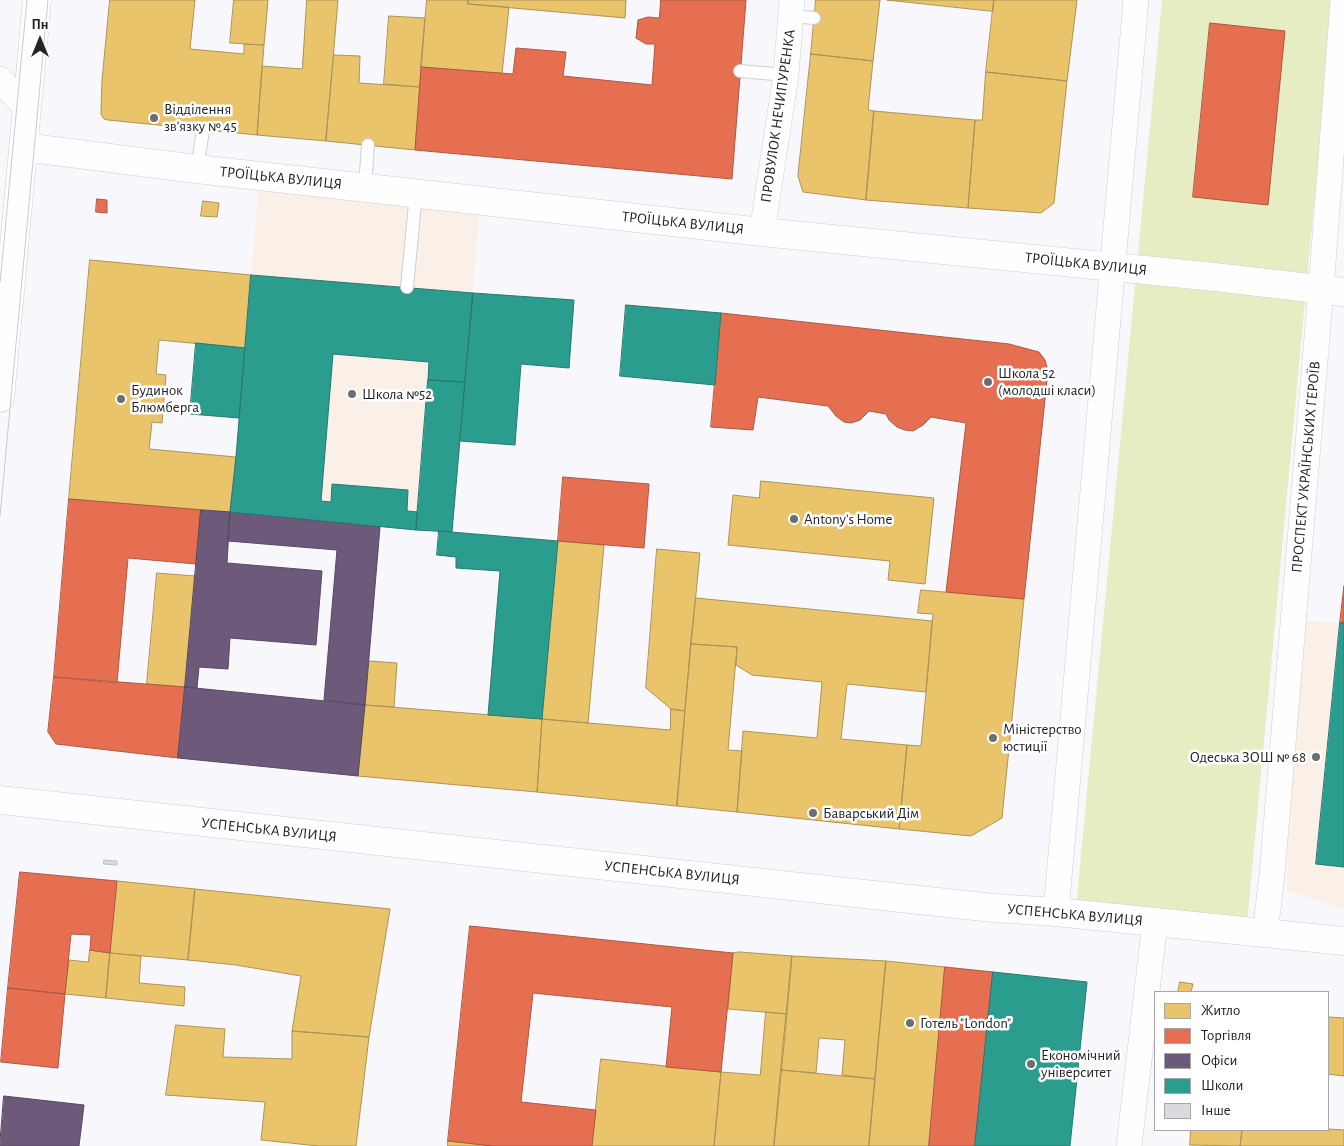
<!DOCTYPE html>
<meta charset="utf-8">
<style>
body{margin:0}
#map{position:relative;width:1344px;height:1146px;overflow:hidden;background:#f8f7fc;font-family:"Alegreya Sans",sans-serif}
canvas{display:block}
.legend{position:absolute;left:1154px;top:991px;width:175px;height:140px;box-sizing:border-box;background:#fff;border:1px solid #a7a7a9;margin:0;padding:6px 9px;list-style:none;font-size:15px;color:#222227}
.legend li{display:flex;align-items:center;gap:10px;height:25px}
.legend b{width:25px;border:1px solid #a7a7a9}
.north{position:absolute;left:15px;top:15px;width:50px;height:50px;-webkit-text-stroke:4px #fff;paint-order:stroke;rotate:0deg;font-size:14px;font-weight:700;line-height:20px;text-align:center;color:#222227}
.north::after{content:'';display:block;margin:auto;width:18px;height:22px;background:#222227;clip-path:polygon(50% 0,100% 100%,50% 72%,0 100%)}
</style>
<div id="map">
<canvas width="1344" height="1146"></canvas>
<ul class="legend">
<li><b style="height:14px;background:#e9c46a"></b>Житло</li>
<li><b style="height:14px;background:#e76f51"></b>Торгівля</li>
<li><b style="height:14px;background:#6d597a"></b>Офіси</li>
<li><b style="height:14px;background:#2a9d8f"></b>Школи</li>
<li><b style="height:14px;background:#dad9de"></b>Інше</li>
</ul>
<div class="north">Пн</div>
</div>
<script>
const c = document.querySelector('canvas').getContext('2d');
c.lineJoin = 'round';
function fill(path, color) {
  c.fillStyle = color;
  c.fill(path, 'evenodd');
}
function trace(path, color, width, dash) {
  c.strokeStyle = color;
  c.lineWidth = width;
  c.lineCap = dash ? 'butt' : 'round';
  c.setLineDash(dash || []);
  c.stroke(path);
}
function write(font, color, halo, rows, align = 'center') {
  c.font = font + ' "Alegreya Sans",sans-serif';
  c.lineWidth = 5;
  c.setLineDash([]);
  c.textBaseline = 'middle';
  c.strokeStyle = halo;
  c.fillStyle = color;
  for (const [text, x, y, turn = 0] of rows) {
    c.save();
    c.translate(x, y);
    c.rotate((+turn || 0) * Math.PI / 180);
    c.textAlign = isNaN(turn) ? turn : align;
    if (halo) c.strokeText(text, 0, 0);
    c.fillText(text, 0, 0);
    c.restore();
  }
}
fill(new Path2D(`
 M 259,185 L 480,204 L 452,532 L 230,512 Z
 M 1290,620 L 1344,623 L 1344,909 L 1287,891 Z`), '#faf0e8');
fill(new Path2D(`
 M 1162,0 L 1333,0 L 1247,924 L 1076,908 Z`), '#e6edc2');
const homes = new Path2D(`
 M 110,0 L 195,0 L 190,49 L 244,54 L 244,44 L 264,45 L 257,135 L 108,120 L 104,119 L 101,114 L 101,110 L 102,81 Z
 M 234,0 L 268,0 L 264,45 L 230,43 Z
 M 307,0 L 338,0 L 326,141 L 257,135 L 262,66 L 302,69 Z
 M 427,0 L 468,0 L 468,4 L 509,7 L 502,74 L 421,67 Z
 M 468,0 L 626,0 L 625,18 L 468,4 Z
 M 816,0 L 880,0 L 873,61 L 811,54 Z
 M 887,0 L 994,0 L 993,11 Z
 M 994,0 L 1077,0 L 1067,81 L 986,72 Z
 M 389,16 L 425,18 L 420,87 L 384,84 Z
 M 811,54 L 873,61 L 868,110 L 874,111 L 866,200 L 803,192 L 798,176 Z
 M 334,55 L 360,56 L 359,83 L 420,87 L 415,150 L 326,141 Z
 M 986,72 L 1067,81 L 1054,203 L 1041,213 L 968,208 L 975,120 L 982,120 Z
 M 874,111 L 975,120 L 968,208 L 866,200 Z
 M 203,201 L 219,203 L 217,217 L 201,216 Z
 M 90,260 L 251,275 L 245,348 L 159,340 L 156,374 L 166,375 L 162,423 L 152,422 L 149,449 L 236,457 L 230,512 L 69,499 Z
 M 761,481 L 934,498 L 925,584 L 888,580 L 890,561 L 728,545 L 733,495 L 759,498 Z
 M 558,541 L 604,545 L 588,723 L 542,719 Z
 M 657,549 L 700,553 L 691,644 L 685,711 L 671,709 L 646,688 Z
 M 157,573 L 195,576 L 185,687 L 147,684 Z
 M 921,590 L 1024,599 L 1002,818 L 971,836 L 899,829 L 907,745 L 921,746 L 926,692 L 933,614 L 918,613 Z
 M 696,598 L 932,621 L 926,692 L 847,684 L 841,739 L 907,745 L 899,829 L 737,812 L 743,731 L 817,738 L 822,682 L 752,675 L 736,665 L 737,647 L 691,644 Z
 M 691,644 L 737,647 L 728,750 L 742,751 L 737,812 L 677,806 Z
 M 369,661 L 397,663 L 394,707 L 365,705 Z
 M 365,705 L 542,719 L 537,792 L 358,776 Z
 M 671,709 L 685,711 L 677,806 L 537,792 L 542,719 L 670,730 Z
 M 117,881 L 195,889 L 188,960 L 110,953 Z
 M 195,889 L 390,909 L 369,1037 L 292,1031 L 301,976 L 236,965 L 188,960 Z
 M 90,950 L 110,953 L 106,998 L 65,994 L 69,960 L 88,962 Z
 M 740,952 L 792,956 L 787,1014 L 728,1009 L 733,953 Z
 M 110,953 L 141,956 L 139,983 L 185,987 L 184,1006 L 106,998 Z
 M 792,956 L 886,961 L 875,1079 L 842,1075 L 845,1040 L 819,1038 L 816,1073 L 781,1070 Z
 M 886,961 L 945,967 L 929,1146 L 869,1146 Z
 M 1180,982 L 1193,984 L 1191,992 L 1178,992 Z
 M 766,1012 L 787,1014 L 774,1146 L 714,1146 L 721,1072 L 760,1075 Z
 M 1328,1017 L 1344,1018 L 1344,1076 L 1328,1074 Z
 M 176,1025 L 225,1029 L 223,1057 L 292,1059 L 292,1031 L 369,1037 L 356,1146 L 319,1146 L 261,1140 L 265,1102 L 166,1095 Z
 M 601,1059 L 721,1072 L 714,1146 L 592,1146 Z
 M 781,1070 L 875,1079 L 869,1146 L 774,1146 Z
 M 1328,1129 L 1344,1130 L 1344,1146 L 1240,1146 L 1242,1130 Z
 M 1191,1130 L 1242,1130 L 1240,1146 L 1190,1145 Z
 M 448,1141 L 493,1146 L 448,1146 Z`);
fill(homes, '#e9c46a');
trace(homes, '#ad9356', 1);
const shops = new Path2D(`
 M 661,0 L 746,0 L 732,179 L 415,150 L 421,67 L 513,74 L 516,48 L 566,52 L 563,76 L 652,85 L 655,44 L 646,44 L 636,38 L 638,20 L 648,17 L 659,18 Z
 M 1210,23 L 1285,31 L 1268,205 L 1193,197 Z
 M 97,199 L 107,200 L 107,213 L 96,212 Z
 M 721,313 L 1009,344 L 1039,352 L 1045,360 L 1048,371 L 1024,599 L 946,592 L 966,423 L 931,417 L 923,425 L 913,431 L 905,430 L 897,427 L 889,420 L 886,414 L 869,411 L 860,420 L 851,423 L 844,422 L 836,416 L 828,406 L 758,397 L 753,430 L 711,427 Z
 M 563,477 L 649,484 L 644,548 L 558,541 Z
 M 69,499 L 201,510 L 196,564 L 128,558 L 117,683 L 54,677 Z
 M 1344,586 L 1344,623 L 1340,623 Z
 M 54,677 L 185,687 L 178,758 L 56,744 L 48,732 Z
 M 20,872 L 117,881 L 110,953 L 90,950 L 91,935 L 71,934 L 65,994 L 8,988 Z
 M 470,926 L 733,953 L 721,1072 L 666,1067 L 672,1007 L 533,993 L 521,1102 L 596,1110 L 592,1146 L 493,1146 L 448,1141 Z
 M 945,967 L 993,972 L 975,1146 L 929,1146 Z
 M 8,988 L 65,994 L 58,1068 L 1,1062 Z`);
fill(shops, '#e76f51');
trace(shops, '#ac5844', 1);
const offices = new Path2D(`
 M 201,510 L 230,512 L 227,563 L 322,571 L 316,645 L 230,638 L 228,669 L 199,667 L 197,688 L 185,687 Z
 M 230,512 L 380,527 L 365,705 L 324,700 L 337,550 L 228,541 Z
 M 185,687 L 365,705 L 358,776 L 178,758 Z
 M 4,1096 L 84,1105 L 79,1146 L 0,1146 Z`);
fill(offices, '#6d597a');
trace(offices, '#564861', 1);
const schools = new Path2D(`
 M 251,275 L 473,293 L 465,382 L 428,380 L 429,362 L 333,354 L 321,501 L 331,502 L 332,484 L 408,490 L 407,511 L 418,512 L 416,530 L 230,512 L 236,457 Z
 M 473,293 L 574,300 L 569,368 L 521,364 L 515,445 L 460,441 Z
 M 626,305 L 721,313 L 715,385 L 620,376 Z
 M 196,343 L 245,348 L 239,418 L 190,414 Z
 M 428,380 L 465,382 L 452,532 L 416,530 Z
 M 439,531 L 558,541 L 542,719 L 488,715 L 500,571 L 456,568 L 456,557 L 437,555 Z
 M 1340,623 L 1344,623 L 1344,867 L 1316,864 Z
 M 993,972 L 1087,982 L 1070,1146 L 975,1146 Z`);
fill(schools, '#2a9d8f');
trace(schools, '#287870', 1);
const building = new Path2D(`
 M 104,860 L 117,861 L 117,865 L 104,864 Z`);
fill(building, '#dad9de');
trace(building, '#bebec2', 1);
const service = new Path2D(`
 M 791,16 L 814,18
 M 740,71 L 786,75
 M 197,169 L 203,130
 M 365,187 L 368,145
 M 407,287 L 416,193`);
const minor = new Path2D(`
 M 0,79 L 27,110
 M 762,232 L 786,75 L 792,0
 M 1056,912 L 1136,0
 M 1265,933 L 1272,875 L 1321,289 L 1343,0
 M 1129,1146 L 1155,922`);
const tertiary = new Path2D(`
 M 0,800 L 993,908 L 1056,912 L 1344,941`);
const secondary = new Path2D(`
 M 23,147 L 197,169 L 762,232 L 1215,277 L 1344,292
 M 0,398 L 37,0`);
trace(service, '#cfced3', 14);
trace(minor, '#cfced3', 26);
trace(tertiary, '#cfced3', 29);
trace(secondary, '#cfced3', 29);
trace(service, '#fefeff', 12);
trace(minor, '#fefeff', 25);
trace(tertiary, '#fefeff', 28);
trace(secondary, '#fefeff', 28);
trace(new Path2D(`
 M 0,283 L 27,0
 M 0,516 L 48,0`), '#cbcbcc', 1);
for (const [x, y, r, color] of [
 [154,118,5,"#6d6d72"],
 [988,382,5,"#6d6d72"],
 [352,394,5,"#6d6d72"],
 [121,399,5,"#6d6d72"],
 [794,519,5,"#6d6d72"],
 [993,738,5,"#6d6d72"],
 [1316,757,5,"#6d6d72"],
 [813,813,5,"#6d6d72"],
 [910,1023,5,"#6d6d72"],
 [1031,1064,5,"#6d6d72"]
]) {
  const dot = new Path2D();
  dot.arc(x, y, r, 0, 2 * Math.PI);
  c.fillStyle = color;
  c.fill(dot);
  trace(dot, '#fff', 2);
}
write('15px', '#222227', '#fff', [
 ["Відділення",164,109],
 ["зв'язку № 45",164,126],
 ["Школа 52",998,373],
 ["(молодші класи)",998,390],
 ["Будинок",131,390],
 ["Блюмберга",131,407],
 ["Школа №52",362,394],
 ["Antony's Home",804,519],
 ["Міністерство",1003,729],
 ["юстиції",1003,746],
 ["Одеська ЗОШ № 68",1306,757,"right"],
 ["Баварський Дім",823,813],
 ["Готель \"London\"",920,1023],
 ["Економічний",1041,1055],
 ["університет",1041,1072]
], 'left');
write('15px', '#222227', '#fff', [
 ["ПРОВУЛОК НЕЧИПУРЕНКА",778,116,-82],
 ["ТРОЇЦЬКА ВУЛИЦЯ",281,178,6],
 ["ТРОЇЦЬКА ВУЛИЦЯ",683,223,6],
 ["ТРОЇЦЬКА ВУЛИЦЯ",1086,264,6],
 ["ПРОСПЕКТ УКРАЇНСЬКИХ ГЕРОЇВ",1306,467,-85],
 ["УСПЕНСЬКА ВУЛИЦЯ",269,830,6],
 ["УСПЕНСЬКА ВУЛИЦЯ",672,873,6],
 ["УСПЕНСЬКА ВУЛИЦЯ",1075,915,5]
]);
</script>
